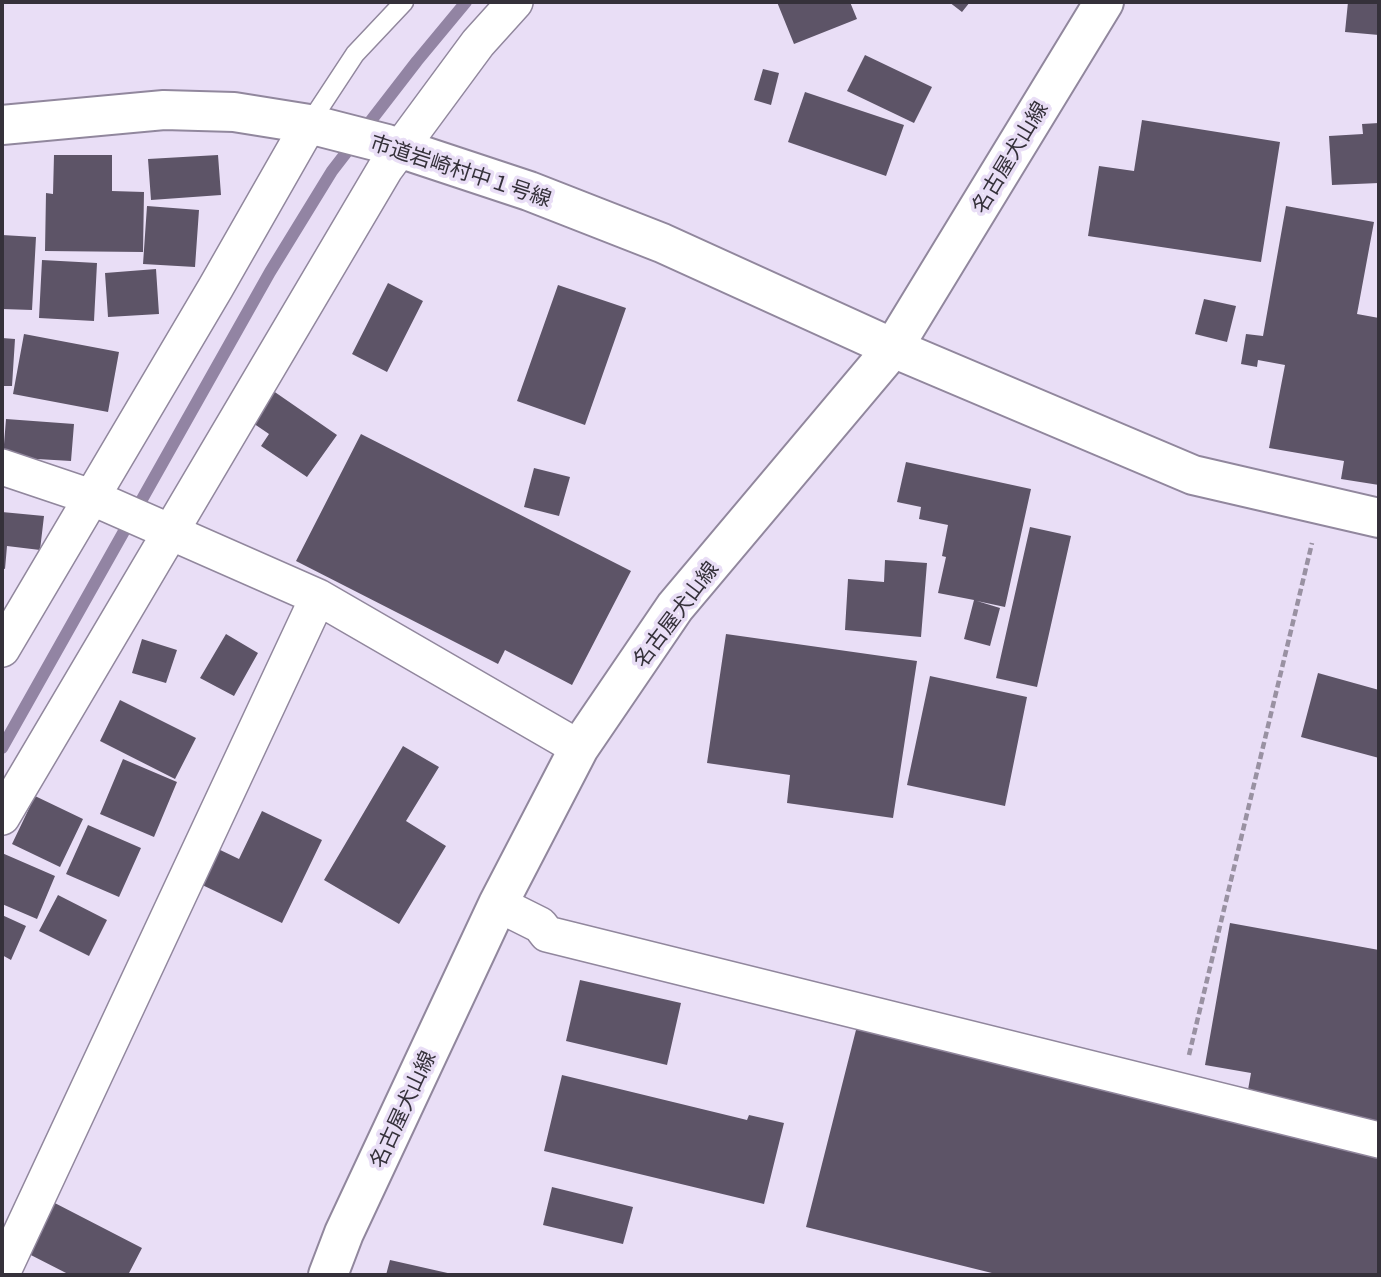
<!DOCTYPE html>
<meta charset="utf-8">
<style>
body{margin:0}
#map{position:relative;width:1381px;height:1277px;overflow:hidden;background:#e9def6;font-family:Georgia,serif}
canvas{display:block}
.frame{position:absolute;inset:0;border:4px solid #35313a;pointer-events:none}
</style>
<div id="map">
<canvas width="1381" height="1277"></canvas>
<div class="frame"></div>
</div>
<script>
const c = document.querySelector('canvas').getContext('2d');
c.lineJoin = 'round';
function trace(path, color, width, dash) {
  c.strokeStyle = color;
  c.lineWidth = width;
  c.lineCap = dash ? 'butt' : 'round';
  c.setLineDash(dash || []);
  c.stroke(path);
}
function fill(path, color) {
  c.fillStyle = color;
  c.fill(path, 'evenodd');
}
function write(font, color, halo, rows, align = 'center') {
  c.font = font + ' Georgia,"Noto Sans JP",serif';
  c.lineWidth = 7;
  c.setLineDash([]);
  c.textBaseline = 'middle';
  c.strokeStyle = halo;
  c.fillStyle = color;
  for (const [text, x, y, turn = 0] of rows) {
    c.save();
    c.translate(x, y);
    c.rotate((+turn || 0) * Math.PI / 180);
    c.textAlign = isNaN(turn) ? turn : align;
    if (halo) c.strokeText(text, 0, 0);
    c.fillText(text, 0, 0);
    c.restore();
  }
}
trace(new Path2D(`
 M 2,748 L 270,272 L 332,171 L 417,61 L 466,2`), '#9284a3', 12);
fill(new Path2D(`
 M 777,2 L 850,2 L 857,19 L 794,44 Z
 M 949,2 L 970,2 L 962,12 Z
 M 1348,2 L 1379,2 L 1379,35 L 1345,32 Z
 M 865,55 L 932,87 L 914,123 L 847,91 Z
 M 763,69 L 779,73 L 771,105 L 754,100 Z
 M 805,92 L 904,125 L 886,176 L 788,142 Z
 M 1142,120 L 1280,142 L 1261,262 L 1088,236 L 1099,166 L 1134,171 Z
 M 1379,123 L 1379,183 L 1332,185 L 1329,136 L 1363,134 L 1362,124 Z
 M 54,155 L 112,155 L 112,191 L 144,192 L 143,252 L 45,251 L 46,193 L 53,194 Z
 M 218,155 L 221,195 L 151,200 L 148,159 Z
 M 147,206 L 199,210 L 195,267 L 143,264 Z
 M 1286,206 L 1374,222 L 1357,314 L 1379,318 L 1379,485 L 1341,479 L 1344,461 L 1269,448 L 1285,365 L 1258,360 L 1257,367 L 1241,364 L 1246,334 L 1263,336 Z
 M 2,235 L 36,237 L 32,310 L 2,309 Z
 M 42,260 L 97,263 L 94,321 L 39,318 Z
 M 156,269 L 159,314 L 108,317 L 105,273 Z
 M 388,283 L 423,301 L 387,372 L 352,354 Z
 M 558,285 L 626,308 L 585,425 L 517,401 Z
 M 1204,299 L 1236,306 L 1227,342 L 1195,334 Z
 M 24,334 L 119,352 L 108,412 L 13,394 Z
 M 2,338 L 15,339 L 12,386 L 2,386 Z
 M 269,388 L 337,435 L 307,477 L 261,446 L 269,434 L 247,419 Z
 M 6,419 L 74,424 L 71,461 L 3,457 Z
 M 361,434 L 631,571 L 572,685 L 505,650 L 498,664 L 296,561 Z
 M 906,462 L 1031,489 L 1005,607 L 977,601 L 1000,608 L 990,646 L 964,639 L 974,600 L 938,593 L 946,557 L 942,556 L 948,525 L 919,519 L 921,507 L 897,502 Z
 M 534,468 L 570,477 L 559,516 L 524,507 Z
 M 2,512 L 44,516 L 40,550 L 7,546 L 5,569 L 2,568 Z
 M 1030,527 L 1071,536 L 1037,687 L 996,678 Z
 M 885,560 L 927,563 L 921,637 L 845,630 L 848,579 L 884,582 Z
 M 226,634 L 258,653 L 234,696 L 200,678 Z
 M 726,634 L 917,661 L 893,818 L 787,803 L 790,775 L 707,763 Z
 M 142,639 L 177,650 L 166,683 L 132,673 Z
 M 1318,673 L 1379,690 L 1379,758 L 1301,737 Z
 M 930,676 L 1027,697 L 1005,806 L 907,785 Z
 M 120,700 L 196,738 L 175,779 L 100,741 Z
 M 403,746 L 439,767 L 406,821 L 446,846 L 399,924 L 324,880 Z
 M 123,759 L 177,782 L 154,837 L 100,814 Z
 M 35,796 L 83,819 L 60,867 L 12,844 Z
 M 262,811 L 322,840 L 282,923 L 196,882 L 214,847 L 239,859 Z
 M 88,825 L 141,848 L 119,897 L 66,874 Z
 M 2,853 L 55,876 L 37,919 L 2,904 Z
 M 58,895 L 107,920 L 89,956 L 39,931 Z
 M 2,915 L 26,926 L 11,960 L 2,955 Z
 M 1230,923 L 1379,950 L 1379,1125 L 1246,1101 L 1251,1073 L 1205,1065 Z
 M 580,980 L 681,1003 L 667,1065 L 566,1041 Z
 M 857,1026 L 1379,1156 L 1379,1275 L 1000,1275 L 806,1227 Z
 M 562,1075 L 747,1120 L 749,1115 L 784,1123 L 764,1204 L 544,1151 Z
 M 552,1187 L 633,1207 L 623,1244 L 543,1225 Z
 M 47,1199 L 142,1248 L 128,1275 L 70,1275 L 21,1250 Z
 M 390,1260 L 452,1274 L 452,1275 L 386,1275 Z`), '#5d5467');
const service = new Path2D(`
 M 309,124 L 355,54 L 404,2`);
const minor = new Path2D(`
 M 2,467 L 91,497 L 318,597 L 579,748
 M 2,649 L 216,287 L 309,124
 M 2,817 L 385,169 L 478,43 L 515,2
 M 498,904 L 540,925 L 547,934 L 1379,1140
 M 2,1267 L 5,1267 L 318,597`);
const tertiary = new Path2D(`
 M 2,125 L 164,110 L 234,112 L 309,124 L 387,144 L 529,191 L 662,243 L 893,348 L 1193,475 L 1379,518`);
const secondary = new Path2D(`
 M 328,1275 L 344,1233 L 498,904 L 579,748 L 675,607 L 893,348 L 1104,2`);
trace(service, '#91879d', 21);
trace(minor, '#91879d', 38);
trace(tertiary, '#91879d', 42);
trace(secondary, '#91879d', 42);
trace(new Path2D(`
 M 1189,1055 L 1312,543`), '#9991a2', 4.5, [7, 3.5]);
trace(service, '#fff', 18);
trace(minor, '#fff', 35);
trace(tertiary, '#fff', 38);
trace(secondary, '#fff', 38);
write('21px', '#35313a', '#e9def6', [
 ["名古屋犬山線",1009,157,-59],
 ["市道岩崎村中１号線",461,170,18],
 ["名古屋犬山線",675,614,-53],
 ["名古屋犬山線",402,1109,-65]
]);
</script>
